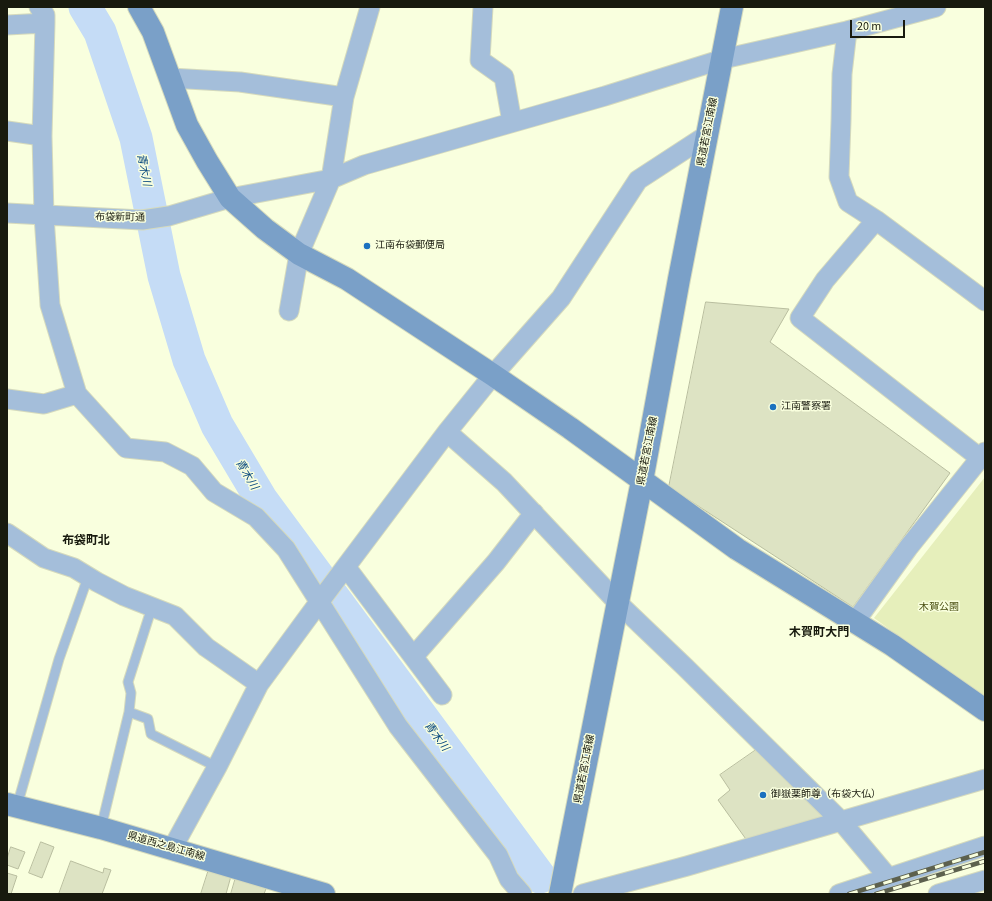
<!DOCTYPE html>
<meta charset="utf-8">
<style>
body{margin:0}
#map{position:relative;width:992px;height:901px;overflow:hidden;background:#f9ffde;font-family:"Source Sans 3",sans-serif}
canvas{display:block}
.frame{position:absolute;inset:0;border:8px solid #181a0e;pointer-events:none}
.scale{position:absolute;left:850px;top:20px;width:55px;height:18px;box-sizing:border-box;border:2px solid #181a0e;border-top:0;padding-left:5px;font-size:12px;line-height:14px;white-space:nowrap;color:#181a0e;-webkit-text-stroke:3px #f9ffde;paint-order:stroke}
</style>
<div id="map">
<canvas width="992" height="901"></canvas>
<div class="frame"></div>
<div class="scale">20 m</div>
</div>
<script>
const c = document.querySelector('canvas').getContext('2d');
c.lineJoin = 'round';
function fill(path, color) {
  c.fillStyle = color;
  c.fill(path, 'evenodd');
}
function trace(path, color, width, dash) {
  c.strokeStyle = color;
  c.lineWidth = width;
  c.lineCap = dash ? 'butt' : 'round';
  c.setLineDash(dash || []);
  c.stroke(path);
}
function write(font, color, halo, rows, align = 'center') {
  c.font = font + ' "Source Sans 3","Noto Sans JP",sans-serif';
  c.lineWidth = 3;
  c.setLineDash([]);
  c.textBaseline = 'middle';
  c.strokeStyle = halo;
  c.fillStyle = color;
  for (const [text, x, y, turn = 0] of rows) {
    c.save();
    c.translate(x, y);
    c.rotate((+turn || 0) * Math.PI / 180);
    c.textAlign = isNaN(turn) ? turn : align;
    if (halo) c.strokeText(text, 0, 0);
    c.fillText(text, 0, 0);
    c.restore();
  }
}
fill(new Path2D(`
 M 985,477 L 985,699 L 874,618 Z`), '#e6efbb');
trace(new Path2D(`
 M 85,7 L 100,32 L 136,138 L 164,276 L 189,360 L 217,425 L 261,499 L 540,877`), '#c5dcf6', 33);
const building = new Path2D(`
 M 706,302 L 789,309 L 770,342 L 950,473 L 853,607 L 669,487 Z
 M 756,750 L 823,817 L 748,842 L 718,800 L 730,790 L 720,775 Z
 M 41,842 L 54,847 L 42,878 L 29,873 Z
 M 11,847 L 25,852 L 18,869 L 7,865 L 7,859 Z
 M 71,861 L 103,873 L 104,868 L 111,870 L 102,894 L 59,894 Z
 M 209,869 L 231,876 L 226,894 L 201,894 Z
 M 7,873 L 17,876 L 11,894 L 7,894 Z
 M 236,877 L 267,886 L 264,894 L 231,894 Z`);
fill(building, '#dde3c3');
trace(building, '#b9be9f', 1);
const lane = new Path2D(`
 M 129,712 L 148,719 L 151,734 L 217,767
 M 17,806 L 59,659 L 88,577
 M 101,828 L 129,712 L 131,693 L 128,682 L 152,607`);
const street = new Path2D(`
 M 39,7 L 45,15 L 45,23 L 42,136
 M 483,7 L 480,60 L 504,77 L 512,122
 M 7,25 L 45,23
 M 847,31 L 842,74 L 841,121 L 839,177 L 848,202 L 876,220
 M 170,78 L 240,82 L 344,97
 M 7,131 L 42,136 L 44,216 L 50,305 L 77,394 L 126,448 L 165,452 L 192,466 L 214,492 L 256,517 L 286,549 L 398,726 L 498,855 L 509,879 L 522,894
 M 7,213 L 142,220 L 169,216 L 230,198 L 331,179 L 364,165 L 605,96 L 723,59 L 847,31 L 936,7
 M 289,311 L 299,254 L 331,179 L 344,97 L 370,7
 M 7,399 L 44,404 L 77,394
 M 447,432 L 504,482 L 618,603 L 686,668 L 841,821 L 888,877
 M 980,458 L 800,318 L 825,280 L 876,220 L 985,301
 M 7,533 L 44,558 L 74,568 L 97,582 L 124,596 L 175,616 L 206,647 L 259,684
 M 346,567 L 442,695
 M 854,623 L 908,548 L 985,452
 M 414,656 L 496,562 L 534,513
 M 172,849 L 217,767 L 259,684 L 320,601 L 447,432 L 493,375 L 561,298 L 638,180 L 707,135
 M 583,894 L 687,866 L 985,779
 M 839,894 L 985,846
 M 938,894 L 985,880`);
const secondary = new Path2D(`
 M 139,7 L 153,32 L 187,125 L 207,161 L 230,198 L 265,229 L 299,254 L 347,279 L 493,375 L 570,428 L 737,549 L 892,645 L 985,710
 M 7,804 L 101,828 L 324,894
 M 560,894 L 642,481 L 679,279 L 732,7`);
trace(lane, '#d5dabd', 11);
trace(street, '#d5dabd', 21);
trace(secondary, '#d5dabd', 24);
trace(lane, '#a4beda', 9);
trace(street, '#a4beda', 19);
trace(secondary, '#7aa0c8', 22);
const rail = new Path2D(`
 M 849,894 L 985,852
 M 876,894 L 985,861`);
trace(rail, '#5d614e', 4.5);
trace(rail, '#f9ffde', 3, [9]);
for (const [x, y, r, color] of [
 [367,246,4,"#1b71bf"],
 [773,407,4,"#1b71bf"],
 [763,795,4,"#1b71bf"]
]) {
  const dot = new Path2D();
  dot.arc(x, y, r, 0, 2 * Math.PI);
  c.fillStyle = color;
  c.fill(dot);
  trace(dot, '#f9ffde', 1.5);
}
write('10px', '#181a0e', '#f9ffde', [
 ["県道若宮江南線",708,132,-79],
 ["布袋新町通",120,218,1],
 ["県道若宮江南線",648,451,-79],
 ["県道若宮江南線",585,769,-79],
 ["県道西之島江南線",166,847,16]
]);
write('10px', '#181a0e', '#f9ffde', [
 ["江南布袋郵便局",375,246],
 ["江南警察署",781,407],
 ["御嶽薬師尊（布袋大仏）",771,795]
], 'left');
write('10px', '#4b5113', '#f9ffde', [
 ["木賀公園",939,608]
]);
write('italic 11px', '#094980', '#f9ffde', [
 ["青木川",143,170,79],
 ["青木川",246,475,59],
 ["青木川",436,737,54]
]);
write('bold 12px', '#181a0e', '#f9ffde', [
 ["布袋町北",86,541],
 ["木賀町大門",819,633]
]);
</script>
